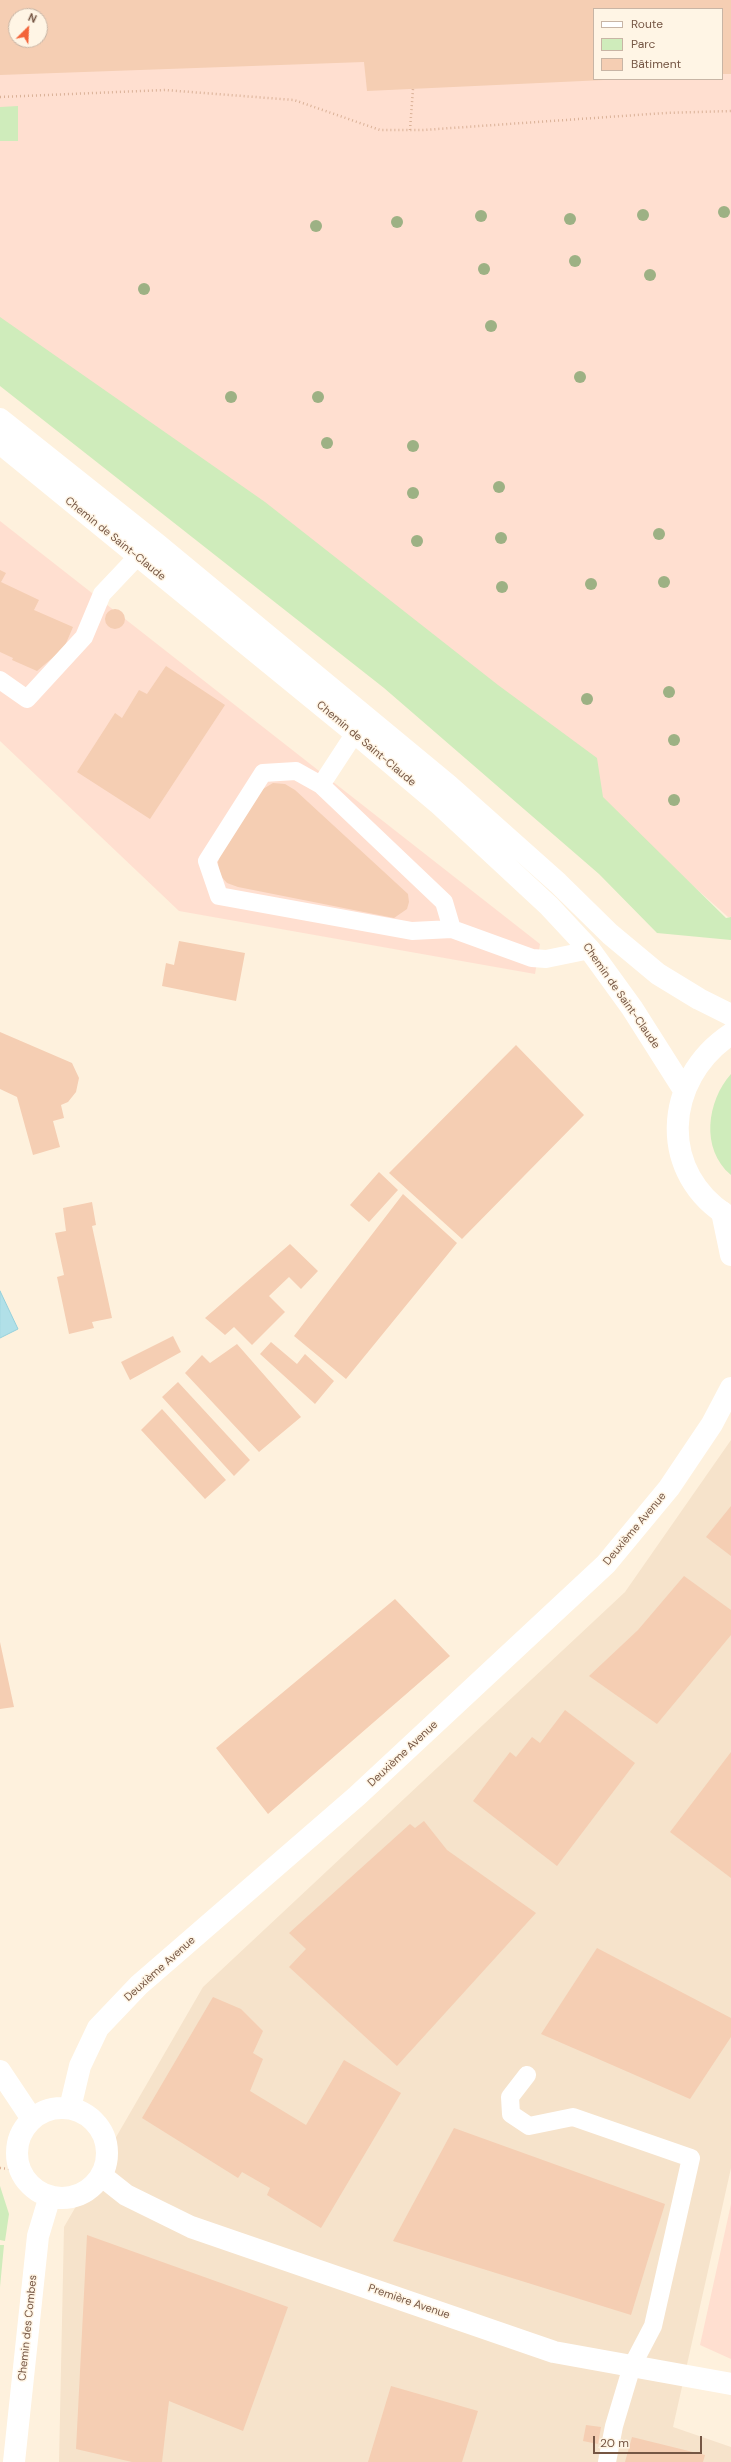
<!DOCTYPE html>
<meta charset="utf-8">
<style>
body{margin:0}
#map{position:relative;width:731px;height:2462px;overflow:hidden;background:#fef1dd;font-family:"DM Sans",sans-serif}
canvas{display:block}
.legend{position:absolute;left:593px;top:8px;width:130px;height:72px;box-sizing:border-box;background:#fff5e5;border:1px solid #c8b5a5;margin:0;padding:5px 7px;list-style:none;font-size:12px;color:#755644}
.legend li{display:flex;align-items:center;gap:8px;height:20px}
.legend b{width:20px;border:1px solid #c8b5a5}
.north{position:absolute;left:8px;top:8px;width:40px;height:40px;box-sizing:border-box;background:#fff5e5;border:1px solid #c8b5a5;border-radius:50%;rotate:24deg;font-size:11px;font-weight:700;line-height:16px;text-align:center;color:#755644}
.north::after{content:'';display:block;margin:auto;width:14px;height:18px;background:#f36338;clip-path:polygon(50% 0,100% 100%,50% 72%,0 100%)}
.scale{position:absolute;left:593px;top:2436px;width:109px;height:18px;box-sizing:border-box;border:2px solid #755644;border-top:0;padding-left:5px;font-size:12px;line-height:14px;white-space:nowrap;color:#755644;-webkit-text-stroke:3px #fff5e5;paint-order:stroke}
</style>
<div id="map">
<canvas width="731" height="2462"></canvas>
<ul class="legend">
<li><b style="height:5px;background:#fff"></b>Route</li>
<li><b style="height:11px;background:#cfecbb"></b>Parc</li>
<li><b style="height:11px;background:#f5ceb3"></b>Bâtiment</li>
</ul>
<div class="north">N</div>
<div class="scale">20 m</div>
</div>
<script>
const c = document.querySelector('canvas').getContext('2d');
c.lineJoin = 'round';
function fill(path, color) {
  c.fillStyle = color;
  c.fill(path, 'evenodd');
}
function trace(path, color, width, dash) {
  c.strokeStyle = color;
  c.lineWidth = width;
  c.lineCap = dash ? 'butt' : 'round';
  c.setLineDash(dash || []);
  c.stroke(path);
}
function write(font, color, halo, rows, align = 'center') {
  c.font = font + ' "DM Sans",sans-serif';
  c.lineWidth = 3;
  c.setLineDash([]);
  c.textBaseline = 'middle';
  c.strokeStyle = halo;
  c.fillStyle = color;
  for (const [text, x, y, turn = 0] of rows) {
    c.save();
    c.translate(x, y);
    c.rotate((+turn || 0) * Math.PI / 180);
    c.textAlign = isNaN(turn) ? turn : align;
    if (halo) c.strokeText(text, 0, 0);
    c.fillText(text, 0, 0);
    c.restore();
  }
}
fill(new Path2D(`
 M 731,1440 L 731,2168 L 673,2427 L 731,2447 L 731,2462 L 59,2462 L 64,2227 L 203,1987 L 625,1592 Z`), '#f6e3cb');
fill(new Path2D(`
 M 0,0 L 731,0 L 731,917 L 728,917 L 260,501 L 0,329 ZM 594,9 L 722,9 L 722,79 L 594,79 ZM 16,16 L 40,16 L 40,40 L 16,40 Z
 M 0,521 L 540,944 L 535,974 L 179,911 L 0,741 Z
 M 731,2204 L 731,2359 L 700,2345 Z`), '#ffdfd0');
fill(new Path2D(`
 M 18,106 L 18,141 L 0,141 L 0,107 Z
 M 0,317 L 265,502 L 498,685 L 597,758 L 603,797 L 726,918 L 731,917 L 731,940 L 657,933 L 599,874 L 384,688 L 0,386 Z
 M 731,1074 L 731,1175 C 700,1149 707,1101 731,1074 Z
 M 0,2186 L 9,2214 L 5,2241 L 0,2240 Z
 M 0,2245 L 4,2245 L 0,2287 Z`), '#cfecbb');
const water = new Path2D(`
 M 0,1291 L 18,1329 L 0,1338 Z`);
fill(water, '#b1e0e8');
trace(water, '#96d0db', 1);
fill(new Path2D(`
 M 0,0 L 731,0 L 731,74 L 722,74 L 722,9 L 594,9 L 594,79 L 604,80 L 367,91 L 364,62 L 0,75 ZM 16,16 L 40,16 L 40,40 L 16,40 Z
 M 0,570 L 6,573 L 1,582 L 39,600 L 34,610 L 73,627 L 64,648 L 37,671 L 12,660 L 13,658 L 0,652 Z
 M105 619a10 10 0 1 1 20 0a10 10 0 1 1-20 0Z
 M 166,666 L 225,705 L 150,819 L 77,772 L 115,713 L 122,718 L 139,690 L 147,694 Z
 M 273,783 L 285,784 L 295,790 L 408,894 L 409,902 L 407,909 L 394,918 L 238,887 L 227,883 L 219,874 L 218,862 L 222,850 L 263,789 Z
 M 179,941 L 245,953 L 236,1001 L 162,986 L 166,963 L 174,965 Z
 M 0,1032 L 72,1063 L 79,1078 L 76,1092 L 68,1102 L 61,1105 L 64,1118 L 53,1121 L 60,1147 L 33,1155 L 17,1097 L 0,1089 Z
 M 516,1045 L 584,1115 L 462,1239 L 389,1173 Z
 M 379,1172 L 398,1190 L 369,1222 L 350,1205 Z
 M 403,1194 L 457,1243 L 346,1379 L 294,1336 Z
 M 92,1202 L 96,1225 L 92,1226 L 112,1318 L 92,1322 L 94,1328 L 69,1334 L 57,1277 L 64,1275 L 55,1233 L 66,1231 L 63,1208 Z
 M 290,1244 L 318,1271 L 301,1289 L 289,1277 L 269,1296 L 285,1312 L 252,1345 L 234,1327 L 225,1335 L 205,1318 Z
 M 173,1336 L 181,1352 L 130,1380 L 121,1362 Z
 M 271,1342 L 297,1364 L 305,1354 L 334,1381 L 315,1404 L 260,1354 Z
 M 237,1344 L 301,1417 L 259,1452 L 185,1373 L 202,1355 L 210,1363 Z
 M 178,1382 L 250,1460 L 234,1476 L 162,1397 Z
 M 162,1409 L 226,1480 L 205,1499 L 141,1430 Z
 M 731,1506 L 731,1556 L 706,1537 Z
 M 684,1576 L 731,1610 L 731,1635 L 657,1724 L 589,1676 L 638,1630 Z
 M 395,1599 L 450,1656 L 268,1814 L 216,1748 Z
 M 0,1642 L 14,1707 L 0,1709 Z
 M 565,1710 L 635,1763 L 557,1866 L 473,1801 L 510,1752 L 516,1757 L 532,1737 L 540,1743 Z
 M 731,1752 L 731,1878 L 670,1832 Z
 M 424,1821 L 447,1850 L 536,1913 L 397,2066 L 289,1967 L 306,1949 L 289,1933 L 410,1824 L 415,1828 Z
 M 597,1948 L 731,2018 L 731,2037 L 690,2099 L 541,2034 Z
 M 213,1997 L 241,2009 L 263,2031 L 253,2053 L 263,2059 L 250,2091 L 306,2125 L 344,2060 L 401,2093 L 321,2228 L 267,2195 L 270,2188 L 242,2172 L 238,2178 L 142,2118 Z
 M 454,2128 L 665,2204 L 631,2315 L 393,2241 Z
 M 87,2235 L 288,2307 L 243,2431 L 169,2401 L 162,2462 L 132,2462 L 76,2449 Z
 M 391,2386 L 478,2411 L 462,2462 L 368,2462 Z
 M 586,2425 L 601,2427 L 598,2444 L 583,2441 Z
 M 632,2437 L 705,2455 L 703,2462 L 625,2462 Z`), '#f5ceb3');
trace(new Path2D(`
 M 0,97 L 165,90 L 294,100 L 380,130 L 423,130 L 665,113 L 731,111
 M 410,130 L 413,89
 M 0,2168 L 20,2170`), '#dab197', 2.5, [1, 3]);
trace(new Path2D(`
 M 0,680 L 27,699 L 84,637 L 102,594 L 137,557
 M 321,785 L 296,771 L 263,773 L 207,861 L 219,896 L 412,931 L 452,929 L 444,902 L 321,785 L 355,733
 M 452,929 L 532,958 L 546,959 L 590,950
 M 527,2075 L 510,2097 L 511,2114 L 529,2126 L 573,2117 L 691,2158 L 653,2326 L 632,2366 L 614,2426 L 607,2462`), '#fff', 18);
trace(new Path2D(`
 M 722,1212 L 731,1255
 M 0,2071 L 32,2119
 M17 2153a45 45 0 1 1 90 0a45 45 0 1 1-90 0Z
 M 70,2108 L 80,2066 L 98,2028 L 139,1985 L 357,1796 L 606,1564 L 669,1488 L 712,1424 L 731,1388
 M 102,2176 L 126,2195 L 191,2227 L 554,2352 L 731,2384
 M 14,2462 L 38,2236 L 50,2196`), '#fff', 22);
trace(new Path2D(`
 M 0,419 L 157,544 L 448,785 L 558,883 L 610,934 L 658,974 L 699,999 L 731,1015
 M 0,443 L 355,733 L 438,803 L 549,906 L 590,950 L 632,1008 L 684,1090
 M 731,1034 C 663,1079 657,1175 731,1218`), '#fff', 22);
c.fillStyle = '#9db184';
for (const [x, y] of [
 [724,212],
 [643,215],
 [481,216],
 [570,219],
 [397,222],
 [316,226],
 [575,261],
 [484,269],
 [650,275],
 [144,289],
 [491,326],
 [580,377],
 [231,397],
 [318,397],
 [327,443],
 [413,446],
 [499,487],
 [413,493],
 [659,534],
 [501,538],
 [417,541],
 [664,582],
 [591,584],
 [502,587],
 [669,692],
 [587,699],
 [674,740],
 [674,800]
]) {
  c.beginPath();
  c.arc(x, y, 6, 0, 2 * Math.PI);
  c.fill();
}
write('11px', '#755644', '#fff5e5', [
 ["Chemin de Saint-Claude",115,539,39],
 ["Chemin de Saint-Claude",366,744,40],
 ["Chemin de Saint-Claude",621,996,55],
 ["Deuxième Avenue",635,1529,-50],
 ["Deuxième Avenue",403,1754,-43],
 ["Deuxième Avenue",160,1969,-42],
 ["Première Avenue",409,2302,19],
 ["Chemin des Combes",28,2328,-84]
]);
</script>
